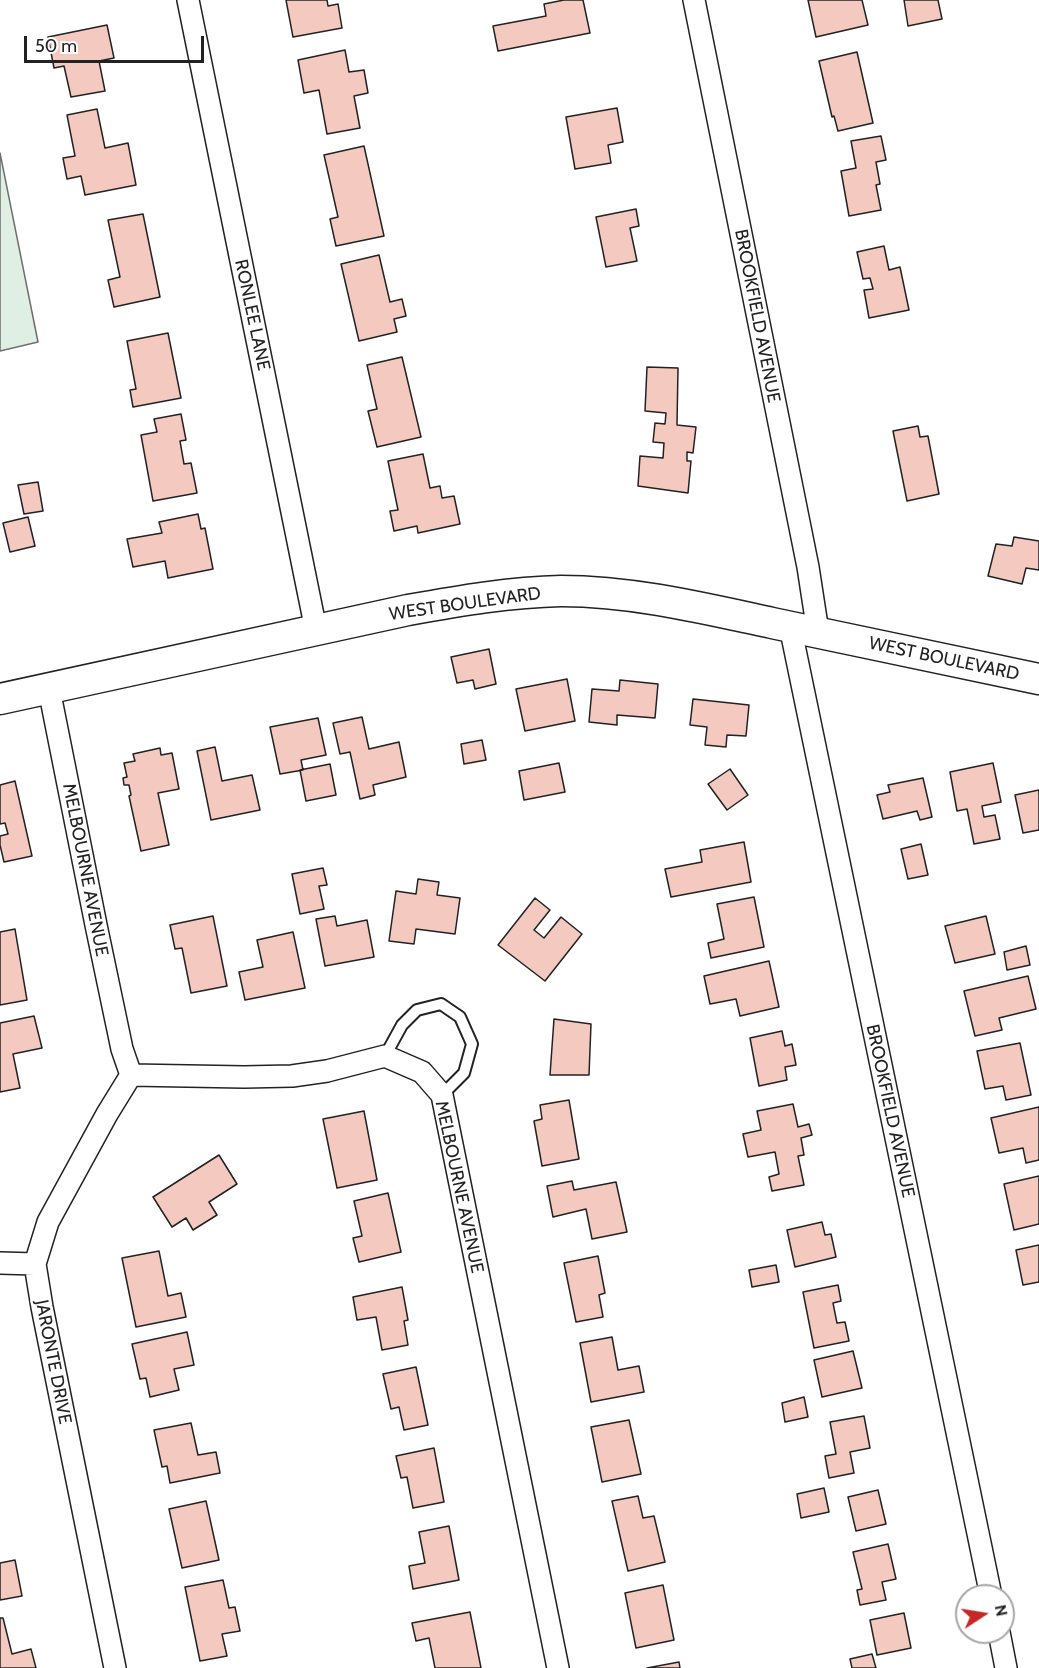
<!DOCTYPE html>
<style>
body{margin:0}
#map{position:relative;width:1039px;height:1668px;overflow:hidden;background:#fff;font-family:Cabin,sans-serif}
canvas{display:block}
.north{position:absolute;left:955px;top:1584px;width:60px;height:60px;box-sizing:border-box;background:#fff;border:2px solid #a7a7a7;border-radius:50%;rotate:78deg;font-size:16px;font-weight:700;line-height:24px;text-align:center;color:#222}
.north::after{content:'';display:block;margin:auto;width:21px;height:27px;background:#c62828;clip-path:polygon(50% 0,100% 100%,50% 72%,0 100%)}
.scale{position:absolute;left:24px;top:36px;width:180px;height:27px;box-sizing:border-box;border:3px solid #222;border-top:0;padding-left:8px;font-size:18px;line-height:21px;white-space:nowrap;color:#222;-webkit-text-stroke:4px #fff;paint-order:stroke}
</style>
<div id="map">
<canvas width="1039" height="1668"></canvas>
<div class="north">N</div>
<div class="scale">50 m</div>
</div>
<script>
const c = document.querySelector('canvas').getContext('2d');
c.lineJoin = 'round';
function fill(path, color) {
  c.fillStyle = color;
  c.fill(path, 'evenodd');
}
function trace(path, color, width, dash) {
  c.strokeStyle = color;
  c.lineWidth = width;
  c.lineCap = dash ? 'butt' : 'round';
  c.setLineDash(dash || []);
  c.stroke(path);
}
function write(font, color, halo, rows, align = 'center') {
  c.font = font + ' Cabin,sans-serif';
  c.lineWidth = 4.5;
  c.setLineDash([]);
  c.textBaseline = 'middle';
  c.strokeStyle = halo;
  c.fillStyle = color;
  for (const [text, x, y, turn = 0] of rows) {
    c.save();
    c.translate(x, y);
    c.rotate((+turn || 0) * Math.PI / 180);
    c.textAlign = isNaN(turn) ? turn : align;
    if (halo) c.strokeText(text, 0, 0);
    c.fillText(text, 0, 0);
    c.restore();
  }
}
const green = new Path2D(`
 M 0,153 L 38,342 L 0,351 Z`);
fill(green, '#e0efe3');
trace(green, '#6f6f6f', 1.5);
const building = new Path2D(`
 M 286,0 L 327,0 L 328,6 L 338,4 L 342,28 L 293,37 Z
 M 564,0 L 583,0 L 590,33 L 498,51 L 493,26 L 546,16 L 544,4 Z
 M 808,0 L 862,0 L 868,25 L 816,37 Z
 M 904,0 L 938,0 L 942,19 L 908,26 Z
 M 107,25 L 114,58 L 99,61 L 105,91 L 71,97 L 64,66 L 54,68 L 48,37 Z
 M 345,50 L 349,72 L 364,70 L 368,93 L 354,96 L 360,128 L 327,134 L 319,90 L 304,93 L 298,60 Z
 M 857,52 L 873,123 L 838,131 L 834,116 L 832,117 L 819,61 Z
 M 617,108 L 623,142 L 608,145 L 611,163 L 575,169 L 566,117 Z
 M 97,109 L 105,148 L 128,143 L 136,185 L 85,195 L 81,176 L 67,179 L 63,158 L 75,156 L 67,115 Z
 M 881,136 L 886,160 L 876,162 L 880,184 L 876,185 L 881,210 L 849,216 L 841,171 L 856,168 L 851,141 Z
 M 364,146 L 384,236 L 336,246 L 330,219 L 338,217 L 324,155 Z
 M 636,209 L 639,226 L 630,228 L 637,261 L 606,267 L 596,217 Z
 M 143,214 L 160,297 L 114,307 L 108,280 L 120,277 L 108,220 Z
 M 884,246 L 889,270 L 900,267 L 909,310 L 869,318 L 864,290 L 873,289 L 870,278 L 863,279 L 857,252 Z
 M 379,255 L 390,302 L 402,299 L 406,316 L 394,319 L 397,332 L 359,341 L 341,264 Z
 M 168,333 L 181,398 L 133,407 L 130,390 L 136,389 L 127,341 Z
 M 402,357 L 421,437 L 377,447 L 368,411 L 377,409 L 367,365 Z
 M 647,367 L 678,368 L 677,425 L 696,427 L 693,453 L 687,452 L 687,461 L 691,461 L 688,493 L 638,486 L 640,456 L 663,458 L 664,443 L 653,442 L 655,423 L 665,424 L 666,413 L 645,411 Z
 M 181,414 L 186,440 L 180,441 L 184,464 L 191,463 L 197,493 L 153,501 L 141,435 L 157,432 L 154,419 Z
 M 918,426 L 920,437 L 928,436 L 939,494 L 907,501 L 893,431 Z
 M 423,454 L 430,488 L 440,486 L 442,498 L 454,496 L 460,524 L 418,533 L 417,526 L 394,531 L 390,511 L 398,510 L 388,461 Z
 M 38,482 L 43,511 L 24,514 L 18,485 Z
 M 198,514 L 201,529 L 205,528 L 213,569 L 168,578 L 165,561 L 133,567 L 127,539 L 162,533 L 159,522 Z
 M 28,517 L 35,546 L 10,552 L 3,523 Z
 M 1014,537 L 1039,541 L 1039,570 L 1026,568 L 1022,584 L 988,576 L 996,544 L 1012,546 Z
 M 489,649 L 496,684 L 475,689 L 473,680 L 457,683 L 451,657 Z
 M 567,679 L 575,721 L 525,731 L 516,689 Z
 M 620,680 L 658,684 L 655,718 L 617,715 L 617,725 L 589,722 L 592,689 L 619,691 Z
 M 693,699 L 749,705 L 746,736 L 727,735 L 726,747 L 705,745 L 707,727 L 690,725 Z
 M 362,717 L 369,749 L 399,742 L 406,777 L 373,785 L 375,795 L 360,799 L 350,752 L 340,754 L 333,723 Z
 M 318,718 L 326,755 L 301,760 L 303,770 L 280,774 L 270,727 Z
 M 482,740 L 486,760 L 464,764 L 461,744 Z
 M 215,747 L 222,781 L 252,775 L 260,810 L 211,820 L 197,751 Z
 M 160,748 L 161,755 L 172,753 L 179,789 L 158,793 L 169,845 L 141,851 L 129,796 L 131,795 L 129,785 L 124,785 L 123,778 L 127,777 L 124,763 L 135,761 L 133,754 Z
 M 559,763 L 565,792 L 524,800 L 519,771 Z
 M 993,763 L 1001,802 L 982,806 L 984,817 L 995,815 L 1000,839 L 974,844 L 967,809 L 957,811 L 950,772 Z
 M 330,764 L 336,795 L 306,801 L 300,770 Z
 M 730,769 L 748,795 L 727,810 L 708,784 Z
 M 923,778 L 932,817 L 920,820 L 917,811 L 883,819 L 877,795 L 890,792 L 888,785 Z
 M 15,781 L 32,856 L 4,862 L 0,845 L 0,836 L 8,834 L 5,823 L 0,824 L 0,785 Z
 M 1039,790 L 1039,830 L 1023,833 L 1015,795 Z
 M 744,842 L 751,882 L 671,897 L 665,869 L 702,862 L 700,850 Z
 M 921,844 L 928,875 L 908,879 L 901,849 Z
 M 323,868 L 327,885 L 319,886 L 324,909 L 300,914 L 292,874 Z
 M 418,879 L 439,882 L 437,895 L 460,898 L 455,934 L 416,929 L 414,944 L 389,941 L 396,891 L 416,894 Z
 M 754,897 L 764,947 L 711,958 L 708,943 L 724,939 L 717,904 Z
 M 535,898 L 550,910 L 534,930 L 544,938 L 561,917 L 582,934 L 545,981 L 498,945 Z
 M 213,916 L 227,986 L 191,993 L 182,948 L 175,949 L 170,925 Z
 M 335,916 L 337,926 L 367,920 L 374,957 L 325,966 L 316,919 Z
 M 986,916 L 995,954 L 955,963 L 945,926 Z
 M 15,929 L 27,1000 L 0,1005 L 0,932 Z
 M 293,932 L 305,988 L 245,1000 L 239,972 L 263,967 L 257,940 Z
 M 1026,946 L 1030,965 L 1007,970 L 1004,952 Z
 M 769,961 L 779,1007 L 740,1016 L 736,999 L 710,1004 L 704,976 Z
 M 1028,976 L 1036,1009 L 999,1018 L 1002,1030 L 975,1036 L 964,991 Z
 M 34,1016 L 42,1048 L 13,1054 L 20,1088 L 0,1092 L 0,1023 Z
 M 554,1019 L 591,1024 L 589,1075 L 550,1075 Z
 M 782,1031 L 785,1046 L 792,1044 L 796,1065 L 785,1067 L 787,1080 L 759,1086 L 750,1038 Z
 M 1020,1043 L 1031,1095 L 1006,1100 L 1003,1086 L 985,1089 L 977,1051 Z
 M 569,1100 L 579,1159 L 542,1166 L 534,1121 L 542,1119 L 540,1105 Z
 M 793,1104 L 798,1127 L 809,1124 L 812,1135 L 801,1138 L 804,1155 L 798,1156 L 804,1185 L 772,1191 L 769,1177 L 779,1174 L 775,1152 L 748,1157 L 743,1134 L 761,1130 L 757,1111 Z
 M 1039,1107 L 1039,1160 L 1026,1163 L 1023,1148 L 999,1153 L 991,1118 Z
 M 364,1111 L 377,1180 L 337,1188 L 323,1119 Z
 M 219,1155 L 237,1184 L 209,1202 L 217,1215 L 193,1230 L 186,1218 L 172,1227 L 153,1197 Z
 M 1039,1176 L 1039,1224 L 1014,1230 L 1004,1184 Z
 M 572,1181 L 574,1190 L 616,1182 L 627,1232 L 592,1239 L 586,1209 L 553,1217 L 547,1186 Z
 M 388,1193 L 401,1252 L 359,1262 L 353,1238 L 362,1236 L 354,1201 Z
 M 822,1222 L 825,1235 L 831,1234 L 836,1257 L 795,1267 L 787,1230 Z
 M 1039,1245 L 1039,1282 L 1023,1285 L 1016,1250 Z
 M 159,1251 L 168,1296 L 181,1293 L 186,1317 L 136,1327 L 122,1258 Z
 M 598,1256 L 605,1293 L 599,1295 L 603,1317 L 576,1322 L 564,1263 Z
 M 776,1265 L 779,1282 L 752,1287 L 749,1270 Z
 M 838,1285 L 841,1301 L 833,1303 L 837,1323 L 845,1322 L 849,1341 L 814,1348 L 803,1292 Z
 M 402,1287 L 408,1320 L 404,1321 L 408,1345 L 382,1350 L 376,1317 L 357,1320 L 353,1297 Z
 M 187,1332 L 194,1365 L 174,1369 L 179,1390 L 150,1397 L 146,1378 L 140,1379 L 132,1344 Z
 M 612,1337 L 618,1370 L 639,1366 L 644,1392 L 591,1402 L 580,1343 Z
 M 853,1351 L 862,1388 L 822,1397 L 814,1360 Z
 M 416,1367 L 428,1425 L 404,1430 L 399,1407 L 391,1409 L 383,1374 Z
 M 804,1397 L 808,1417 L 785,1422 L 782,1403 Z
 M 864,1416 L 870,1448 L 850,1452 L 854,1473 L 829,1478 L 825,1456 L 836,1454 L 830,1422 Z
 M 629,1420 L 641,1474 L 602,1482 L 591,1427 Z
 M 191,1423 L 198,1455 L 216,1452 L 220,1473 L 170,1483 L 167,1466 L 162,1467 L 154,1430 Z
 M 434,1448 L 444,1502 L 413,1508 L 407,1477 L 401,1478 L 396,1456 Z
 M 824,1488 L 829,1512 L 801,1518 L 797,1494 Z
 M 878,1490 L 886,1524 L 856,1531 L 848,1497 Z
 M 638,1496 L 643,1518 L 654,1516 L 665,1562 L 628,1571 L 612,1501 Z
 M 206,1501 L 219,1560 L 182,1568 L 169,1509 Z
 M 449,1526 L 459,1580 L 413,1589 L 409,1566 L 425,1563 L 419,1532 Z
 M 888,1544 L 896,1579 L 882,1582 L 886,1600 L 860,1605 L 857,1590 L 862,1589 L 853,1552 Z
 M 15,1560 L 22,1596 L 0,1600 L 0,1563 Z
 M 223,1580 L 229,1608 L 235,1607 L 240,1631 L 222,1634 L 227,1656 L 200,1661 L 185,1587 Z
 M 663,1585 L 674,1640 L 636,1648 L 625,1593 Z
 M 470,1612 L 481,1668 L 435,1668 L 429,1638 L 416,1641 L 412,1623 Z
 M 904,1613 L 911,1648 L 877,1655 L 870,1620 Z
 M 0,1618 L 3,1618 L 12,1654 L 31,1649 L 36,1668 L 0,1668 Z
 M 872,1654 L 876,1668 L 852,1668 L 850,1659 Z
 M 679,1662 L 680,1668 L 647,1668 Z`);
fill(building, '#f3c9c0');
trace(building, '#222', 1.5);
const lane = new Path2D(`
 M 385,1056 L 402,1025 L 417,1010 L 441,1004 L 460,1017 L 472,1044 L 464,1073 L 442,1095`);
const street = new Path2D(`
 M 188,0 L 316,630
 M 694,0 L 808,567 L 818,632
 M 790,626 L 991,1596
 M 49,689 L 96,925 L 122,1049 L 131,1075
 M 131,1075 L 244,1077 L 292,1076 L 327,1071 L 385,1056 L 422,1072 L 442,1095 L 558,1668
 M 0,1263 L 35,1264
 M 999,1632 L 1006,1668
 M 115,1668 L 42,1307 L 35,1264 L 48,1222 L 107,1114 L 131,1075`);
const secondary = new Path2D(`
 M 0,699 L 408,610 C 459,601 510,592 561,591 C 632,591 703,608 772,623 C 861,641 950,660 1039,679`);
trace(lane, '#222', 14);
trace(street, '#222', 24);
trace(secondary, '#222', 33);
trace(lane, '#fff', 10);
trace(street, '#fff', 21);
trace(secondary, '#fff', 30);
write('18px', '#222', '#fff', [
 ["RONLEE LANE",252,315,78],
 ["BROOKFIELD AVENUE",757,316,79],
 ["WEST BOULEVARD",465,604,-8],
 ["WEST BOULEVARD",944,659,12],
 ["MELBOURNE AVENUE",85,870,79],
 ["BROOKFIELD AVENUE",890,1111,78],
 ["MELBOURNE AVENUE",459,1187,78],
 ["JARONTE DRIVE",53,1362,79]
]);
</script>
